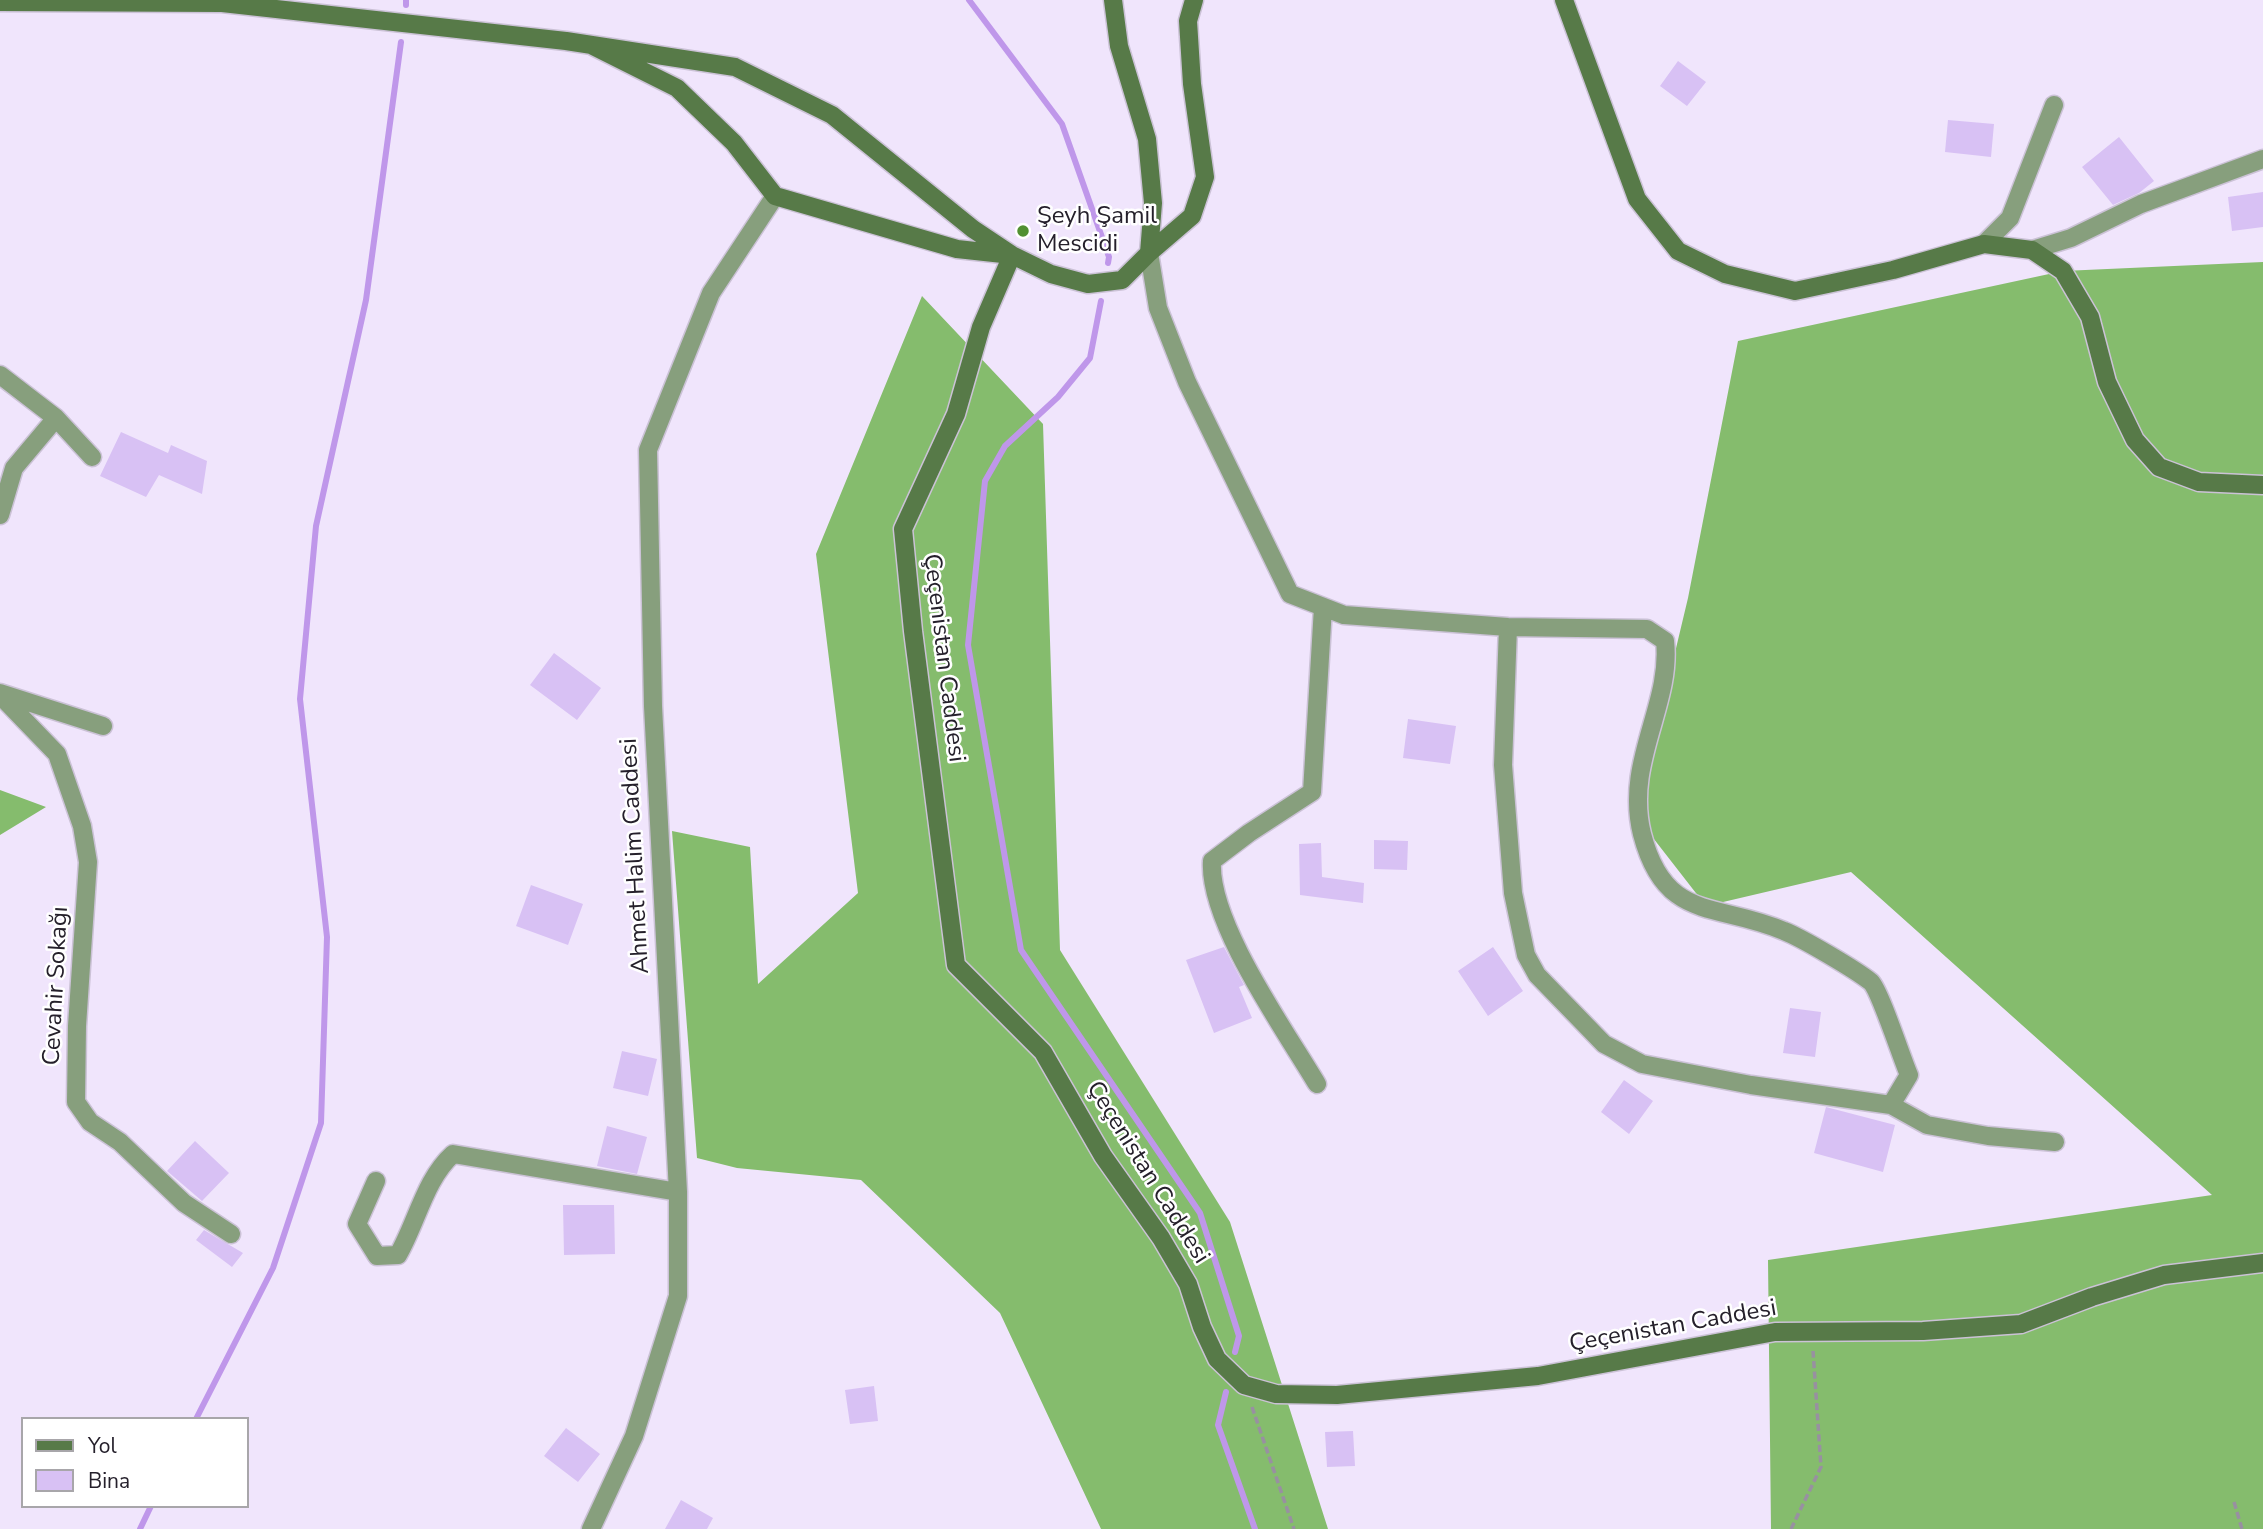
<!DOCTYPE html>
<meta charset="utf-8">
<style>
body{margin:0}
#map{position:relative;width:2263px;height:1529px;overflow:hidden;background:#f0e5fc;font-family:"Nunito Sans",sans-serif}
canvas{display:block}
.legend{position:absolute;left:21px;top:1417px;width:228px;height:91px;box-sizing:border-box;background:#fff;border:2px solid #a8a6aa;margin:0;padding:9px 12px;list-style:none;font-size:21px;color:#25202b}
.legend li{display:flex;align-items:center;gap:14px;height:35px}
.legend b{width:35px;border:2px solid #a8a6aa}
</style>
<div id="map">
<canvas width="2263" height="1529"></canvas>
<ul class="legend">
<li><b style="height:9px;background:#577a48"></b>Yol</li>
<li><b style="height:19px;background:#d8c1f4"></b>Bina</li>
</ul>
</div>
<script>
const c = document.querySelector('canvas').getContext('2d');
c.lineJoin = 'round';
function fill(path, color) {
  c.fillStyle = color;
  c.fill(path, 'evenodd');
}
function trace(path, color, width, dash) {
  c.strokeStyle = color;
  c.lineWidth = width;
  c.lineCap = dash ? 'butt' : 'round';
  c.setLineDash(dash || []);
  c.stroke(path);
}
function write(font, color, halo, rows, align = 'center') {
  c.font = font + ' "Nunito Sans",sans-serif';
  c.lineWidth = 5;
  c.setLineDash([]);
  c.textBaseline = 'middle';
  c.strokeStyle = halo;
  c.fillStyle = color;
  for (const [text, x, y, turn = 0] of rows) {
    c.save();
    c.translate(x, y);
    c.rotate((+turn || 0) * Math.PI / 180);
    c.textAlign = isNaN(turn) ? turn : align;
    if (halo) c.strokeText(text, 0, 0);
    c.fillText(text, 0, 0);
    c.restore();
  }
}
fill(new Path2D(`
 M 2263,262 L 2263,1529 L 1771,1529 L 1768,1260 L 2212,1195 L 1851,872 L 1706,906 L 1636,816 L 1688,598 L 1738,341 L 2063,271 Z
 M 922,296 L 1043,424 L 1060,950 L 1230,1222 L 1328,1529 L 1101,1529 L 1000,1313 L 861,1180 L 737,1168 L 697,1158 L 672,831 L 750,847 L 758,984 L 858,893 L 816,554 Z
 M 0,790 L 46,807 L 0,835 Z`), '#85bc6d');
trace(new Path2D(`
 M 969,0 L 1062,124 L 1109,257 L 1108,263
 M 406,5 L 406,0
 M 1101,301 L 1090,358 L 1058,397 L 1005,446 L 985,481 L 968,645 L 1021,950 L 1200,1213 L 1239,1336 L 1235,1352
 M 1226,1392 L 1218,1425 L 1255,1529
 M 196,1419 L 273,1268 L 321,1123 L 327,937 L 300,699 L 316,526 L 366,300 L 401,42
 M 140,1529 L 151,1506`), '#bf97ea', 6);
fill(new Path2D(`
 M 1678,61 L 1706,82 L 1687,106 L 1660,86 Z
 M 1948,120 L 1994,124 L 1991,157 L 1945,152 Z
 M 2119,137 L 2154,181 L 2139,193 L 2113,205 L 2082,167 Z
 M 2263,192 L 2263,227 L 2232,231 L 2228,197 Z
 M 121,432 L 168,453 L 171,445 L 207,461 L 202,494 L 159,475 L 146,497 L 100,476 Z
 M 554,653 L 601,688 L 577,720 L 530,685 Z
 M 1408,719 L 1456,726 L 1450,764 L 1403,758 Z
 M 1374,840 L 1408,841 L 1407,870 L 1374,869 Z
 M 1321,843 L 1322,877 L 1364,883 L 1363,903 L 1300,895 L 1299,844 Z
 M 531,885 L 583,904 L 568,945 L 516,926 Z
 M 1224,947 L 1244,985 L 1239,987 L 1252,1018 L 1214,1033 L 1186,960 Z
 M 1493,947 L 1523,991 L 1488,1016 L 1458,971 Z
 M 1790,1008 L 1821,1012 L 1815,1057 L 1783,1053 Z
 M 622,1051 L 657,1059 L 648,1096 L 613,1088 Z
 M 1624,1080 L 1653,1101 L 1629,1134 L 1601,1112 Z
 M 1826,1107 L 1895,1125 L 1883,1172 L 1814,1153 Z
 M 607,1126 L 647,1137 L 637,1174 L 597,1166 Z
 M 195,1141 L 229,1173 L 202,1201 L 167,1171 Z
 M 563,1205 L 614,1205 L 615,1254 L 564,1255 Z
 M 204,1230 L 243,1253 L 232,1267 L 196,1240 Z
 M 874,1386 L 878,1421 L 850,1424 L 845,1390 Z
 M 566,1428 L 600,1454 L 578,1482 L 544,1456 Z
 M 1353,1431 L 1355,1466 L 1327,1467 L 1325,1432 Z
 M 681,1500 L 713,1518 L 707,1529 L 665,1529 Z`), '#d8c1f4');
const street = new Path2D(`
 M 1984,244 L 2010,218 L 2054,105
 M 2032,250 L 2071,238 L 2141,204 L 2263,159
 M 1149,253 L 1158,308 L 1187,382 L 1290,594 L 1344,615 L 1508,627 L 1647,629 L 1665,641 C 1672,705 1624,762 1642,834 C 1665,923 1717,902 1784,931 C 1802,938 1856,970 1871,982 C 1880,991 1902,1059 1909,1075 L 1891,1105
 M 0,375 L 56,418 L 14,468 L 0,515
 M 56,418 L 92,457
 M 1508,627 L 1503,765 L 1513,893 L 1526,955 L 1537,975 L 1604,1044 L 1642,1064 L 1751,1085 L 1891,1105 L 1927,1125 L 1988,1136 L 2055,1142
 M 0,693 L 103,726
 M 0,695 L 57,754 L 82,826 L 88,862 L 77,1026 L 76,1102 L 90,1122 L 120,1142 L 184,1203 L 231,1234
 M 1317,1084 C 1285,1030 1208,922 1212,861 L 1249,833 L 1312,792 L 1323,607
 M 376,1181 L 357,1224 L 377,1256 L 398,1255 C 417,1222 425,1179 453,1154 L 678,1192
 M 591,1529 L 634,1436 L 678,1296 L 678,1192 L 653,706 L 648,450 L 711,293 L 775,196`);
const secondary = new Path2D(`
 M 1564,0 L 1637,199 L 1678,251 L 1725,274 L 1795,291 L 1893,270 L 1984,244 L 2032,250 L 2063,271 L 2090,317 L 2107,382 L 2135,440 L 2159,467 L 2199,482 L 2263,485
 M 0,2 L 222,3 L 566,41 L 735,67 L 832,115 L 973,229 L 1012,255 L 1051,274 L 1088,284 L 1122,280 L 1149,253 L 1153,203 L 1147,139 L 1119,46 L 1113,0
 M 591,45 L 677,88 L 734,143 L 775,196 L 957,249 L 1012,255 L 981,327 L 956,414 L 903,529 L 913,631 L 956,965 L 1043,1052 L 1103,1156 L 1161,1238 L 1188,1284 L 1202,1327 L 1217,1359 L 1244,1385 L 1276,1394 L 1337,1395 L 1538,1376 L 1775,1332 L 1923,1331 L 2021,1324 L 2092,1297 L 2164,1275 L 2263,1263
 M 1149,253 L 1192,216 L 1205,177 L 1192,84 L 1188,21 L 1194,0`);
trace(street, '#cbc2d6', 21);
trace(secondary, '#cbc2d6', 21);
trace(new Path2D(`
 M 1252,1407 L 1294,1529
 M 2234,1502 L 2242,1529
 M 1791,1529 L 1821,1467 L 1813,1351`), '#9890a1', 3.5, [7, 3.5]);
trace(street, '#879f7d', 18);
trace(secondary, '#577a48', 18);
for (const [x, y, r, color] of [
 [1023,231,7,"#519031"]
]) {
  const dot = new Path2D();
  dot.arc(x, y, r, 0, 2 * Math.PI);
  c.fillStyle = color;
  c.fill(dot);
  trace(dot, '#fff', 2.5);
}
write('24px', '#25202b', '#fff', [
 ["Şeyh Şamil",1037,217],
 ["Mescidi",1037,245]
], 'left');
write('24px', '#25202b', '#fff', [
 ["Çeçenistan Caddesi",943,658,83],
 ["Ahmet Halim Caddesi",636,856,-93],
 ["Cevahir Sokağı",57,986,-87],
 ["Çeçenistan Caddesi",1147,1173,58],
 ["Çeçenistan Caddesi",1673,1327,-10]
]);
</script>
